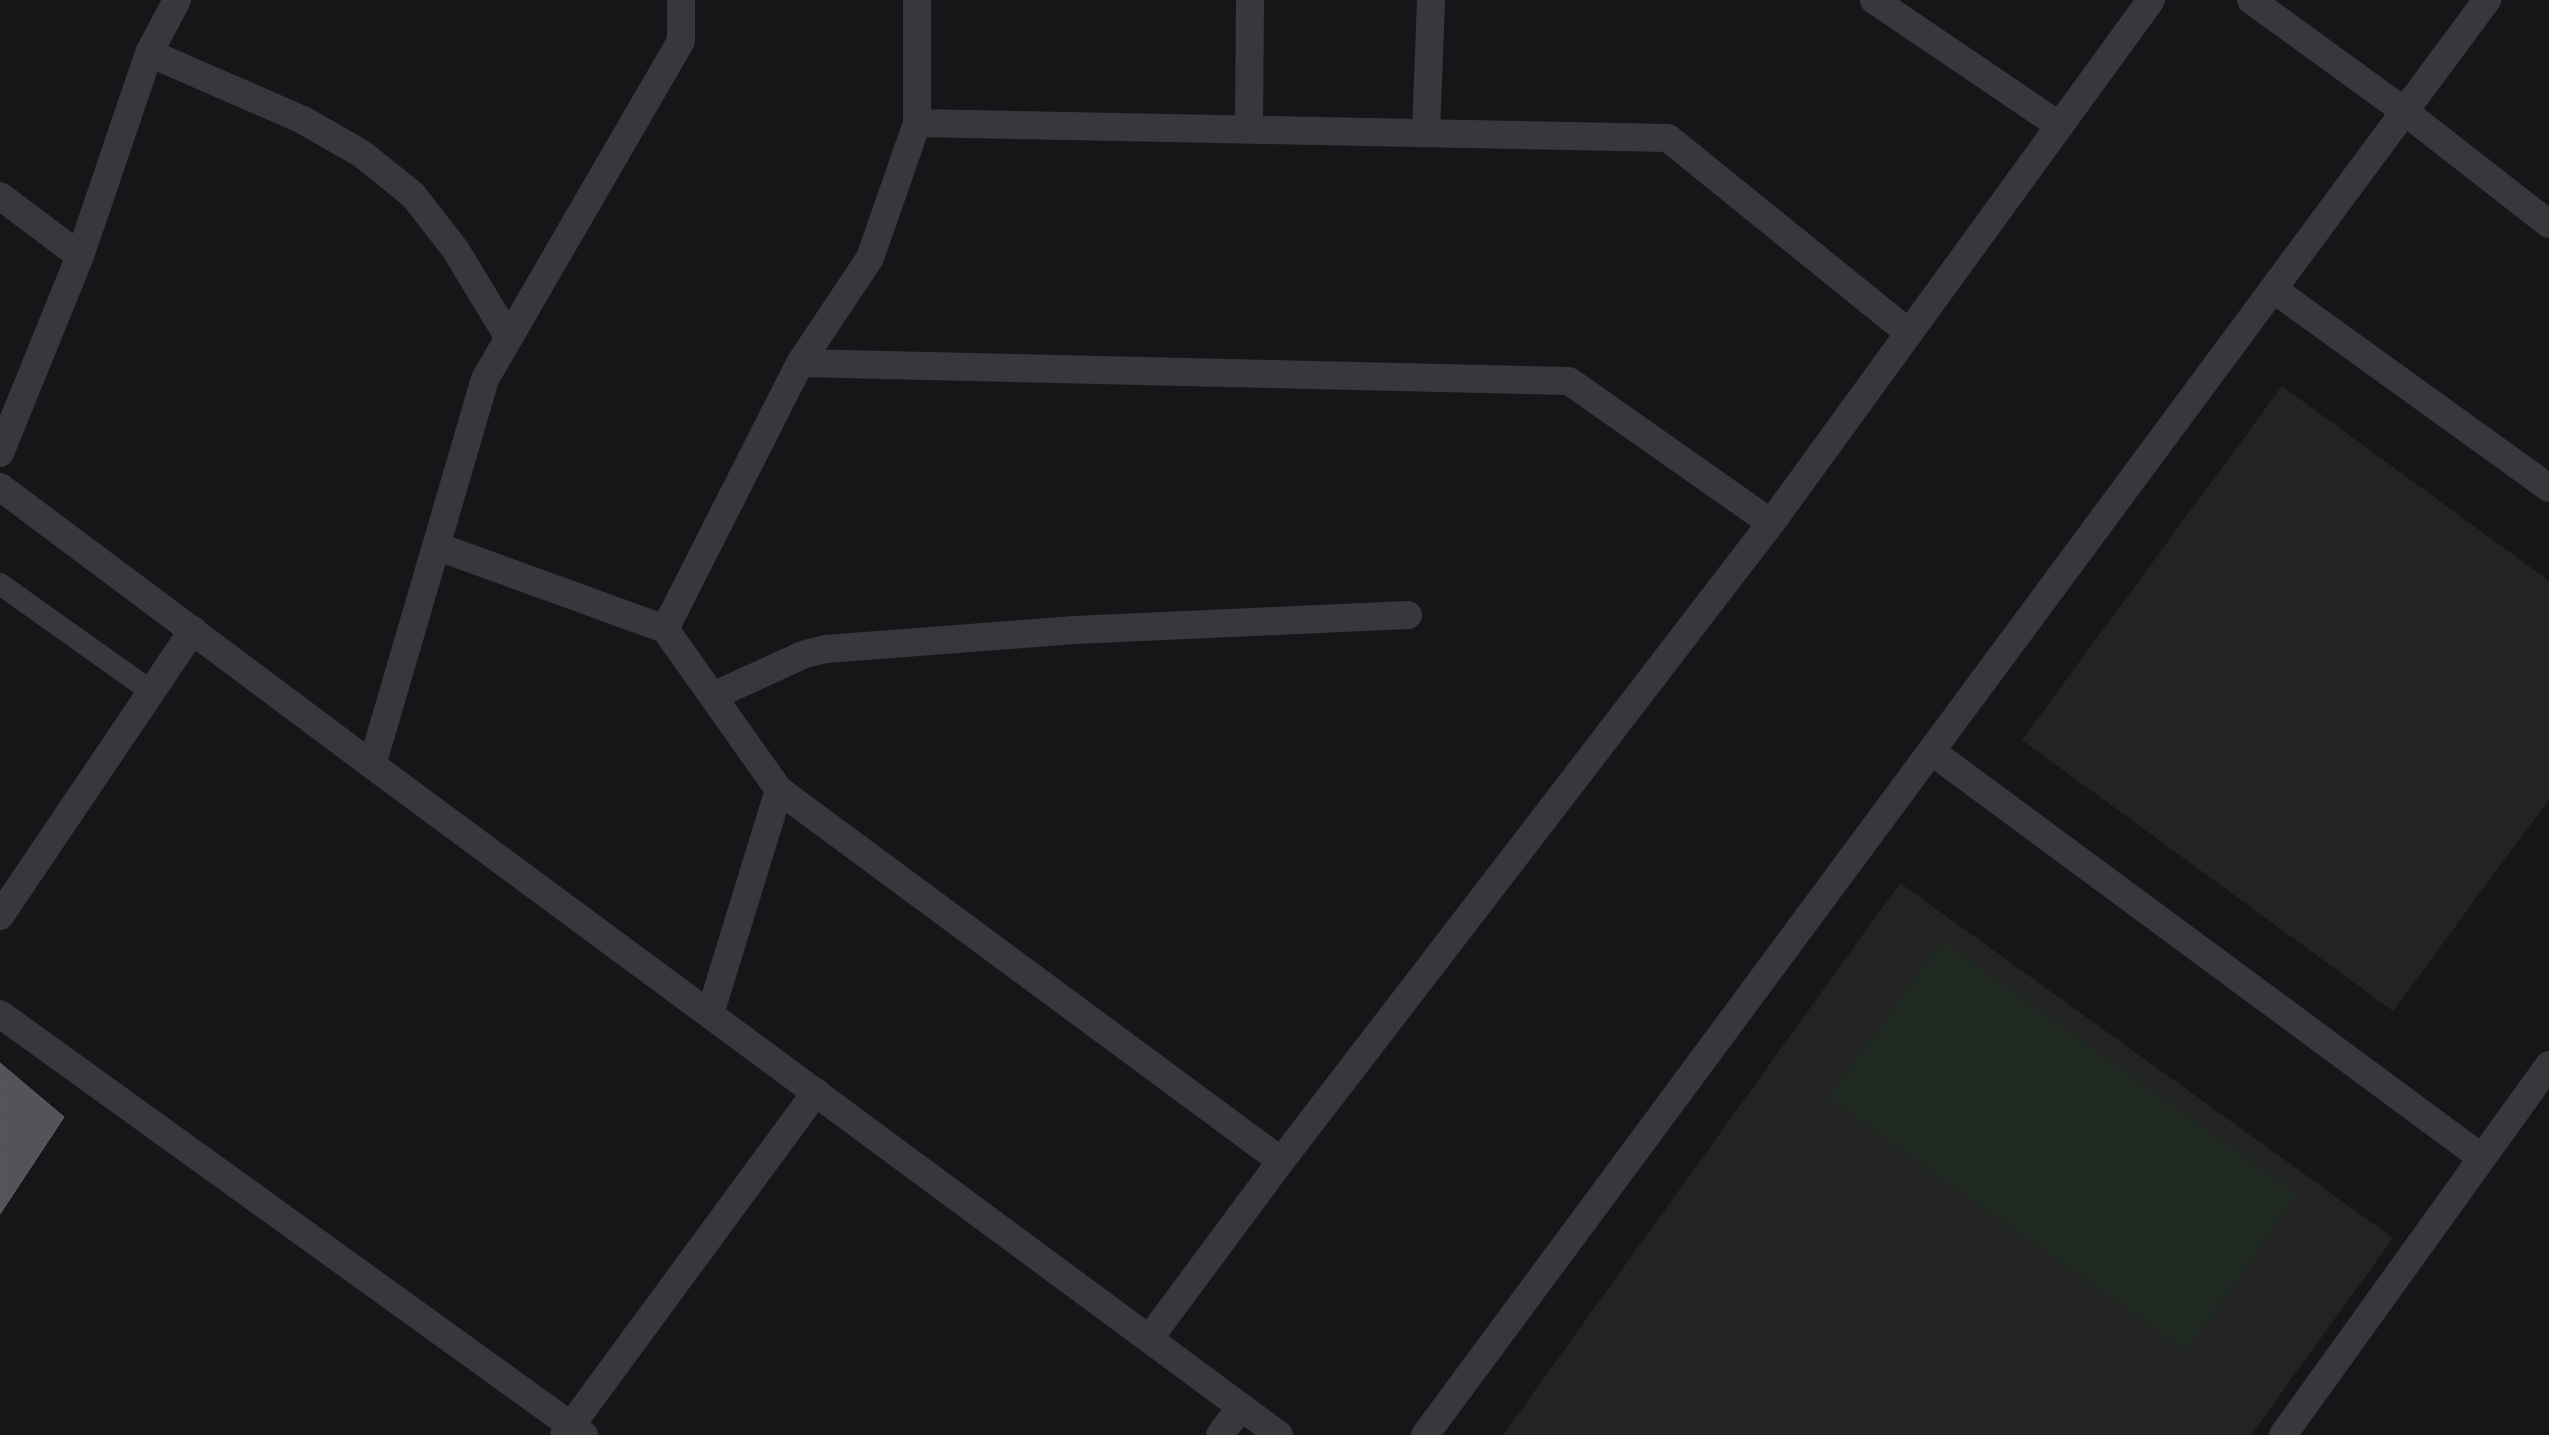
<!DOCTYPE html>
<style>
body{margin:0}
canvas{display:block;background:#161618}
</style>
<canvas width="2549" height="1435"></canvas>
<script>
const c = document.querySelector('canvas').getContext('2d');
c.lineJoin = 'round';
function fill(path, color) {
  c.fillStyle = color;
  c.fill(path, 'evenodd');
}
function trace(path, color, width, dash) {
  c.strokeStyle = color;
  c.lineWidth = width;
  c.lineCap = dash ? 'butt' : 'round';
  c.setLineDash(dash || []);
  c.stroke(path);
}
fill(new Path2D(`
 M 2282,386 L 2549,581 L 2549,799 L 2393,1011 L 2022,740 Z
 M 1900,883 L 2393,1238 L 2251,1435 L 1503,1435 Z`), '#232225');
fill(new Path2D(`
 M 1942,939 L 2299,1194 L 2187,1353 L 1826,1099 Z`), '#202822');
const building = new Path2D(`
 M 0,1063 L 64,1117 L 0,1214 Z`);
fill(building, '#535359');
trace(building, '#606168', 1);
trace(new Path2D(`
 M 0,584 L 152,692`), '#37383d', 22);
trace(new Path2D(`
 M 1874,0 L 2060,126
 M 2251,0 L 2404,111 L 2549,224
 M 149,53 L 303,120 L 362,154 L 413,195 L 455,249 L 509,338
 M 917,123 L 1668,138 L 1909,333
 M 1249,130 L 1250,0
 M 1426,133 L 1431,0
 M 0,196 L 80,256
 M 2273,289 L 2549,488
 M 800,363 L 1569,381 L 1771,523
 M 0,453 L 80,256 L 149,53 L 177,0
 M 436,546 L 665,629 L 779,790 L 1281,1161
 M 665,629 L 800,363 L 870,258 L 917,123 L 917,0
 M 713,696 L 805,654 L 826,649 L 1075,630 L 1408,615
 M 1931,751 L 2482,1158
 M 372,765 L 485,379 L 681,41 L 681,0
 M 0,916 L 193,630
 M 0,1014 L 584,1435
 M 710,1014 L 779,790
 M 1149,1339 L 1281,1161 L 1771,523 L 2151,0
 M 564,1435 L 816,1092
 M 1220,1435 L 1241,1407
 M 1425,1435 L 2487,0
 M 2283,1435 L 2549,1065`), '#37383d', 28);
trace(new Path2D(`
 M 0,487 L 372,765 L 1279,1435`), '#37383d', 28);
</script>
